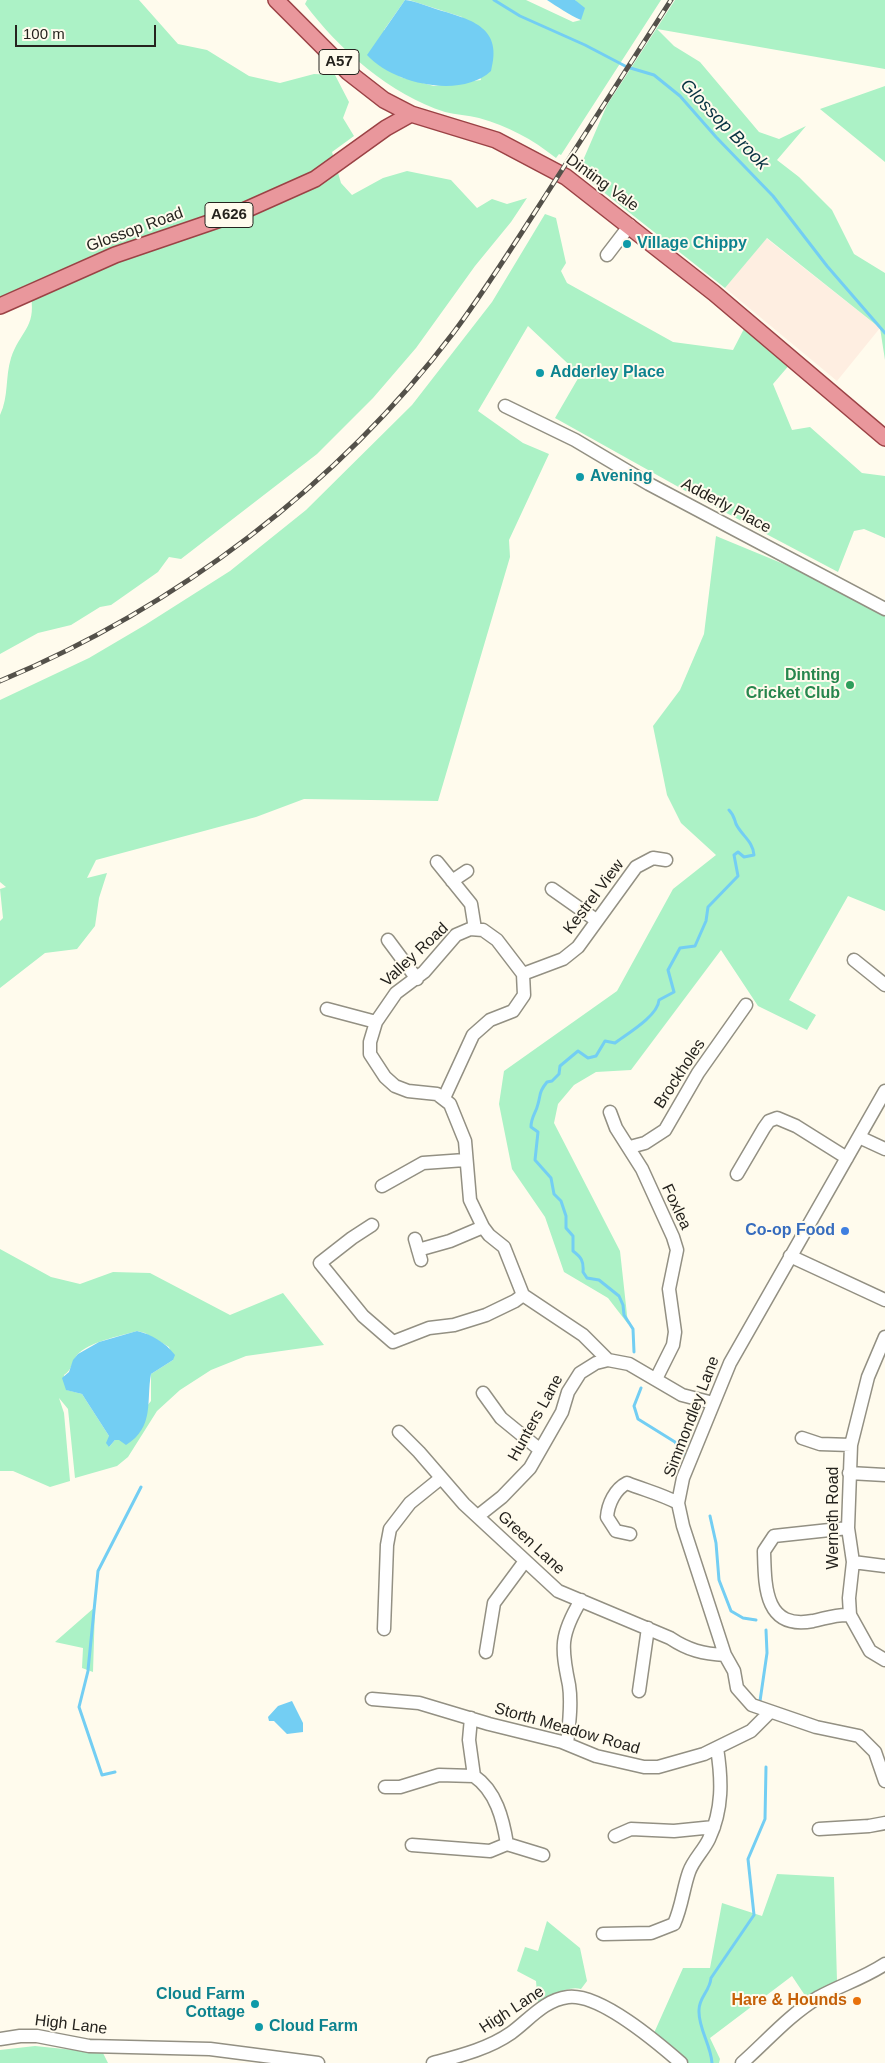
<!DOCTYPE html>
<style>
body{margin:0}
#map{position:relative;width:885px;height:2063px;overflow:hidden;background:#fffbed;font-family:Helvetica,sans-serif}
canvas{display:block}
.scale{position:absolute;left:15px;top:25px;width:141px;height:22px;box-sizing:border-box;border:2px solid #25231e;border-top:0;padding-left:6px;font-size:15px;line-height:18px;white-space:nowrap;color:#25231e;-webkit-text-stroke:4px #fffbed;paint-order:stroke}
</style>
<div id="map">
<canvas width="885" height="2063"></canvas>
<div class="scale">100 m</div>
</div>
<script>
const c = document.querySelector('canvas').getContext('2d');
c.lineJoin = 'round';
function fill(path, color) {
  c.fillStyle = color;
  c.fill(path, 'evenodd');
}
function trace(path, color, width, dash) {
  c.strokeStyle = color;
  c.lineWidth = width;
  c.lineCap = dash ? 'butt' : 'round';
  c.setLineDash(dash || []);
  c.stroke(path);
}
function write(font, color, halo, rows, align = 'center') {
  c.font = font + ' Helvetica,sans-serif';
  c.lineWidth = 4;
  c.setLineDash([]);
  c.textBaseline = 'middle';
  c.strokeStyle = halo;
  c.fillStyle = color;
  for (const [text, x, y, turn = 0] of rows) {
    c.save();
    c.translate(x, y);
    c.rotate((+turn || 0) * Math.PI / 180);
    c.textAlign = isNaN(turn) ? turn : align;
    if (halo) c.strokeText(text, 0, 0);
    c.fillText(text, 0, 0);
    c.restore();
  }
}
fill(new Path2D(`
 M 766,238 L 880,328 L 837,381 L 725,288 Z`), '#feeee1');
fill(new Path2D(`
 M 0,0 L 139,0 L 178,44 L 207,50 L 249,76 L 280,83 L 314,74 L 335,75 L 349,102 L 343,118 L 354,136 L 332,152 L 341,183 L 352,195 L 383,178 L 407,171 L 451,180 L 477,208 L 492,199 L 507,204 L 527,198 L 511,222 L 475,266 L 416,348 L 373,398 L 317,454 L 181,559 L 169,557 L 158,572 L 111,605 L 100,607 L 71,625 L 38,633 L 0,654 L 0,415 C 9,396 5,377 11,358 C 20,331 36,328 31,297 L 0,302 Z
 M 307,0 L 405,0 L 384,30 L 400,77 L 434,86 L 481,80 L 462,17 L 409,0 L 526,0 L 573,22 L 581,20 L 579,5 L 575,0 L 661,0 L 561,155 L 559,154 L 556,158 C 532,139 508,126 479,118 C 468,115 456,115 445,112 C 391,95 338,49 305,4 Z
 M 675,0 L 885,0 L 885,69 L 657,29 L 674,46 L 700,62 L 759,132 L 779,139 L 806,126 L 777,160 L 799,177 L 832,210 L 854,254 L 885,273 L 885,360 L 880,328 L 767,238 L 725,288 L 578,172 L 607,105 Z
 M 885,86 L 885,162 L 820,109 Z
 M 545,214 L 556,218 L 566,263 L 561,271 L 567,283 L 673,342 L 733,350 L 746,325 L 791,363 L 773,384 L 792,430 L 810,427 L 862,473 L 885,476 L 885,538 L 864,529 L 854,531 L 838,572 L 700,499 L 555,418 L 580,375 L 528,326 L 478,411 L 523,443 L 549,454 L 509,540 L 510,557 L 438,801 L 304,799 L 256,817 L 96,860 L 87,878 L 107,873 L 99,898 L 95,926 L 77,949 L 45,953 L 0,988 L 0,921 L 3,918 L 0,889 L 6,887 L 0,882 L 0,700 L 89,658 L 145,625 L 230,571 L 306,510 L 412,405 L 492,302 Z
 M 716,536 L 820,579 L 885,612 L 885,911 L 848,896 L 789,1000 L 816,1015 L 807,1030 L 758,1006 L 721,950 L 631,1070 L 596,1072 L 574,1085 L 558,1104 L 554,1123 L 620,1251 L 628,1324 L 608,1298 L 564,1272 L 545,1217 L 512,1169 L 499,1104 L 504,1071 L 617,991 L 673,889 L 716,855 L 681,823 L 667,795 L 653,726 L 680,690 L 704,634 Z
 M 0,1249 L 51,1277 L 80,1284 L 113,1272 L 150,1273 L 230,1315 L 283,1293 L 324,1345 L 246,1356 L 211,1370 L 180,1390 L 157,1411 L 128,1457 L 117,1466 L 75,1478 L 68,1409 L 59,1398 L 64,1413 L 70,1481 L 50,1487 L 13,1471 L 0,1471 ZM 137,1331 L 145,1333 L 169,1347 L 173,1360 L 151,1374 L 151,1401 L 119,1440 L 115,1440 L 109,1447 L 109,1436 L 82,1394 L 67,1390 L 64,1375 C 72,1370 72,1362 77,1355 C 88,1342 120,1336 137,1331 Z
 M 95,1607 L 93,1672 L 82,1668 L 83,1648 L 55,1642 Z
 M 777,1874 L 834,1877 L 837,1981 L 806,1997 L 792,1976 L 710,2038 L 720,2059 L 719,2063 L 688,2063 L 654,2033 L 683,1968 L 710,1968 L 722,1903 L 762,1916 Z
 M 547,1921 L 580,1948 L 587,1981 L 581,1989 C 568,1985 549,1997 538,2004 L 536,1981 L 517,1971 L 525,1947 L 538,1951 Z
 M 35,2046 L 103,2053 L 108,2063 L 0,2063 L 0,2050 Z`), '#acf2c6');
fill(new Path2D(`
 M 405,0 C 415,1 429,7 439,10 C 473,20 503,28 491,71 C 461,99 393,84 367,55 Z
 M 547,0 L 575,0 L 585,8 L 581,20 C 569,15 558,7 547,0 Z
 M 137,1331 C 151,1334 166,1343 175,1355 L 173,1360 L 151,1374 C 146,1401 155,1427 126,1445 L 119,1440 L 115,1440 L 109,1447 L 106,1443 L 109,1436 L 82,1394 L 66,1390 L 62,1378 L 69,1372 L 73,1360 L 78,1354 L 99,1342 Z
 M 292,1701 L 303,1723 L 303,1732 L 287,1734 L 274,1721 L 269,1721 L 268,1717 L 278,1706 Z`), '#73cef3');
trace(new Path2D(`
 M 494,0 L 520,16 L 585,45 L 627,67 L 654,75 L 680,96 L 716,137 L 773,196 L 827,266 L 885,333
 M 634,1352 L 633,1329 L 624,1315 L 623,1305 L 619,1296 L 599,1280 L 587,1278 L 583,1272 C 584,1261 581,1257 573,1251 L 573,1236 L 566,1228 L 566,1216 L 561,1201 L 554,1194 L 551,1178 L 535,1160 L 538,1132 L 531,1127 C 531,1117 536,1113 538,1104 C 541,1093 539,1092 547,1082 L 552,1081 L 559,1074 L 560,1066 L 578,1051 L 588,1058 L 596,1056 L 605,1041 L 615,1043 C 627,1034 658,1016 659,1000 L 674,992 L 668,970 L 680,948 L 695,946 L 706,921 L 708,907 L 738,876 L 734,855 L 738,852 L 744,857 L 754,855 C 753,841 742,836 736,824 C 734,818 734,815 729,810
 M 641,1388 L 634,1406 L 638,1419 L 675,1442 L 686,1457
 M 710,1516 L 716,1543 L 719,1580 L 731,1611 L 743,1618 L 756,1620
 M 88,1670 L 98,1571 L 141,1487
 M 88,1671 L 79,1707 L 102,1775 L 115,1772
 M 760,1701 L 767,1653 L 766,1630
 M 712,2063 C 711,2045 698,2028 699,2010 C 699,1997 710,1991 711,1978 L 754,1915 L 748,1859 L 765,1819 L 766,1767`), '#73cef3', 3);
const minor = new Path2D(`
 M 607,255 L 630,225
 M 505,406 L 575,440 L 649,484 L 885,609
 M 437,862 L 471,904 L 475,929
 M 452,881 L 467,871
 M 552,889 L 596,920
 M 388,940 L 417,979
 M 854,960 L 885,985
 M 523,974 L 563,959 L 578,947 L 636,867 L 653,858 L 666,860
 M 327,1009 L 376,1022
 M 885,1091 L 730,1363 L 683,1478 L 678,1503 L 683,1526 L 725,1655 L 734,1671 L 737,1688 L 752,1705 L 816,1727 L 859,1736 L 875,1752 L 885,1781
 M 444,1098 L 473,1035 L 490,1020 L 513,1011 L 524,995 L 523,974 L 497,940 L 483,930 L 470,929 L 456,935 L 424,972 L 396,993 L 376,1022 L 370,1042 L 370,1054 L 385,1077 L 395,1086 L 408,1091 L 437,1094 L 450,1104 L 465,1141 L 470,1200 L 483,1227 L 489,1235 L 504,1247 L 523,1295 L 583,1335 L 608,1360
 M 610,1112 L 616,1128 L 642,1169 L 673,1237 L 677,1250 L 669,1289 L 675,1332 L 673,1345 L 656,1379
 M 859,1137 L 885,1149
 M 630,1147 L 645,1143 L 665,1130 L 698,1073 L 746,1005
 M 737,1174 L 764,1128 L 769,1121 L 777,1118 L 796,1126 L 847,1158
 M 382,1186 L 423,1163 L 465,1160
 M 372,1225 L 352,1238 L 320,1263 L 363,1316 L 393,1342 L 429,1328 L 454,1325 L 486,1315 L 515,1301 L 523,1295
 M 415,1239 L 421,1260
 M 418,1250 L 450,1241 L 483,1227
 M 790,1256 L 885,1300
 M 885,1337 L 868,1377 L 851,1445 L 848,1528 L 853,1562 L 849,1598 L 850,1615 L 870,1651 L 885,1660
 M 483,1393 L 501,1418 L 539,1449
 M 399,1432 L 419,1452 L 464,1504 L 558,1591 L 670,1638 C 688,1650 703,1654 725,1655
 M 802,1438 L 820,1444 L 851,1445
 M 849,1473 L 885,1475
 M 478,1516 L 502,1497 L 530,1468 L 562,1412 L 568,1392 L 580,1373 L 596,1363 L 608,1360 L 629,1364 L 682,1395 L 713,1403
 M 848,1528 L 774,1536 L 764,1551 C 765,1586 764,1630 813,1621 C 827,1618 836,1614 850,1615
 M 630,1534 L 616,1531 L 607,1517 C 608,1504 615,1489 627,1483 C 644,1490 661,1494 678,1503
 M 853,1562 L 885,1566
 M 384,1629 L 387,1545 L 390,1529 L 410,1503 L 441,1478
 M 486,1652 L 494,1603 L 525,1561
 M 639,1691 L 648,1628
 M 372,1699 L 419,1703 L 489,1724 L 562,1742 L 596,1756 L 644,1767 L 658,1767 L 704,1754 L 751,1731 L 770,1712
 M 471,1718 L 469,1740 L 474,1776 C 496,1791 503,1819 507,1844 L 543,1855
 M 567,1744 C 569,1725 572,1704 569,1685 C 561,1647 560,1635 581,1600
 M 385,1787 L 400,1787 L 439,1775 L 474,1776
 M 819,1829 L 869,1826 L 885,1823
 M 615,1836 L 631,1829 L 674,1831 L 714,1827
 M 412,1845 L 490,1851 L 507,1844
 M 603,1934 L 651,1933 L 674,1924 C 682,1906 683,1889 689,1872 C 693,1860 704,1850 709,1839 C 723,1809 722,1780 717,1748
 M 0,2039 L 20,2036 L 37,2036 L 89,2046 L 210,2049 L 318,2063
 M 433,2063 C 459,2056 488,2049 511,2033 C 529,2020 544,2000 568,1997 C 600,1993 658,2043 681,2063
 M 742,2063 C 768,2040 789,2015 819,1997 C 841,1985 864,1978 885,1964`);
const major = new Path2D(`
 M 276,0 L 348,72 L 384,100 L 411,114 L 496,140 L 566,177 L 714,293 L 885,438
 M 0,306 L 115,255 L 241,212 L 315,179 L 386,128 L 411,114`);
trace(minor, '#939083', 15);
trace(major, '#9b4245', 18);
trace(minor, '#fff', 12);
trace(major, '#e9979c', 15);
const rail = new Path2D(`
 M 0,681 C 177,607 338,485 454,332 C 486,289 515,243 544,198 C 586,132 629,66 671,0`);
trace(rail, '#54514a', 5);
trace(rail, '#fffbed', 3, [9]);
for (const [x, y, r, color] of [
 [627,244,5,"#0f9aa8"],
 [540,373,5,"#0f9aa8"],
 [580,477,5,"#0f9aa8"],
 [850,685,5,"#2e9e5b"],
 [845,1231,5,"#3f7fe0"],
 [857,2001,5,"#e8710a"],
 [255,2004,5,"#0f9aa8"],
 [259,2027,5,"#0f9aa8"]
]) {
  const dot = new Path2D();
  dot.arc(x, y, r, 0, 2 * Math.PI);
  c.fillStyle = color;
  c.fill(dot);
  trace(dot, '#fffbed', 2);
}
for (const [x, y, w] of [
 [339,62,40],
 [229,215,48]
]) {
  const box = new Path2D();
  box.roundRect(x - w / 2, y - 12.5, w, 25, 4);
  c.fillStyle = '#fffbed';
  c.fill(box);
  trace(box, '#25231e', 1);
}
write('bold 15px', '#25231e', null, [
 ["A57",339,62],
 ["A626",229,215]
]);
write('16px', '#25231e', '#fffbed', [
 ["Dinting Vale",602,183,36],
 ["Glossop Road",135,230,-20],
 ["Adderly Place",726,506,28],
 ["Kestrel View",594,897,-53],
 ["Valley Road",415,955,-43],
 ["Brockholes",680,1074,-57],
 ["Foxlea",676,1207,65],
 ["Simmondley Lane",692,1417,-69],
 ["Hunters Lane",536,1418,-61],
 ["Werneth Road",834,1518,-90],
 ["Green Lane",531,1543,43],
 ["Storth Meadow Road",567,1729,16],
 ["High Lane",512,2010,-33],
 ["High Lane",71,2025,7]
]);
write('bold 16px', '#0d838f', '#fffbed', [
 ["Village Chippy",637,244],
 ["Adderley Place",550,373],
 ["Avening",590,477],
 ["Cloud Farm",245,1995,"right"],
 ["Cottage",245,2013,"right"],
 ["Cloud Farm",269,2027]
], 'left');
write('bold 16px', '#27864d', '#fffbed', [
 ["Dinting",840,676],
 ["Cricket Club",840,694]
], 'right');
write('bold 16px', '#366cbe', '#fffbed', [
 ["Co-op Food",835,1231]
], 'right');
write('bold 16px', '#c56008', '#fffbed', [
 ["Hare & Hounds",847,2001]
], 'right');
write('italic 18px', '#073342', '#fffbed', [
 ["Glossop Brook",724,125,46]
]);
</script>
